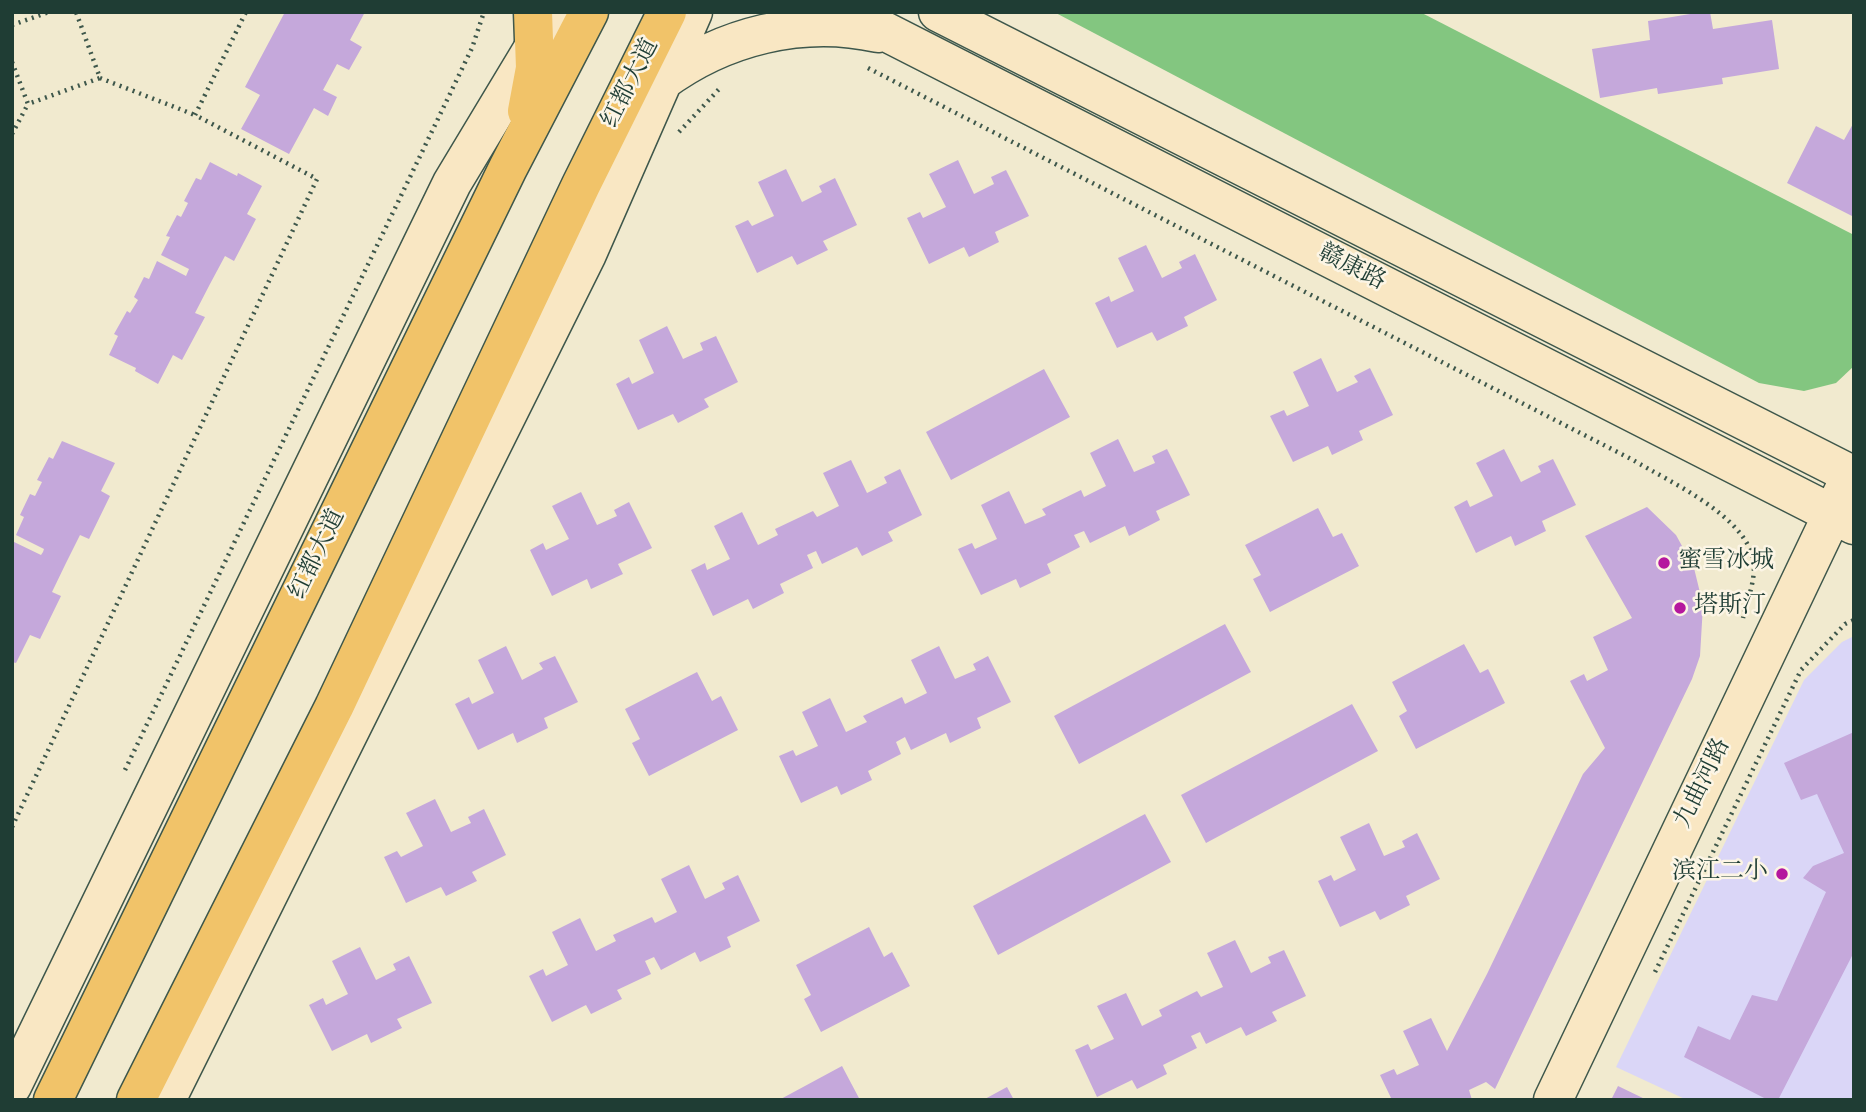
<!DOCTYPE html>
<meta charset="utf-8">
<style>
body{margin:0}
#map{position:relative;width:1866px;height:1112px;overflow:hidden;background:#f1eacf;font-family:Vollkorn,serif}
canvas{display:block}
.frame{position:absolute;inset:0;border:14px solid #1f3d34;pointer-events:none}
</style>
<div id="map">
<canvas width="1866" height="1112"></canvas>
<div class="frame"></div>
</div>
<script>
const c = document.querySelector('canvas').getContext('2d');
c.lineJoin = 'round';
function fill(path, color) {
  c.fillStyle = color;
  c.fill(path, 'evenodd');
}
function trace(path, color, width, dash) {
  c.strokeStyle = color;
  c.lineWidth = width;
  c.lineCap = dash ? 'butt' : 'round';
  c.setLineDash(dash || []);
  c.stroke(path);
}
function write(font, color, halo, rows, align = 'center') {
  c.font = font + ' Vollkorn,"Noto Serif SC",serif';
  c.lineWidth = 5;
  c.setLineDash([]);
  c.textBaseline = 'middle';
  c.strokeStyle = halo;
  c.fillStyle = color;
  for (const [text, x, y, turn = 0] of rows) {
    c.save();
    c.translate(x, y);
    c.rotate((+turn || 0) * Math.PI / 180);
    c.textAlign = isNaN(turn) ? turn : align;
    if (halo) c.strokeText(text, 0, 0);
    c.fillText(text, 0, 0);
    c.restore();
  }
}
fill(new Path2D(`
 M 1854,636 L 1854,1100 L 1687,1100 L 1616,1067 L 1804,680 L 1842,642 Z`), '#dad6f7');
fill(new Path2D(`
 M 1054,12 L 1420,12 L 1854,235 L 1854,366 L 1836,383 L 1804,391 L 1759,383 Z`), '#83c680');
fill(new Path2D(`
 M 285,12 L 365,12 L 350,40 L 362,47 L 349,70 L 337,64 L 323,90 L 337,97 L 328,116 L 314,108 L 289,154 L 241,129 L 260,95 L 245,87 Z
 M 1702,12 L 1710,12 L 1713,29 L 1772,20 L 1779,69 L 1722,78 L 1723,84 L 1658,94 L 1657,88 L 1600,98 L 1592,49 L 1650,40 L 1648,21 Z
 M 1854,122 L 1854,217 L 1787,183 L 1816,126 L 1844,140 Z
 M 958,160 L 974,194 L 994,184 L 991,177 L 1006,170 L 1029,216 L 995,232 L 999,242 L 969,257 L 964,247 L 929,264 L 907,218 L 920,212 L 923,218 L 946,207 L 929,174 Z
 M 210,162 L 237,176 L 238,173 L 262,186 L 247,214 L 256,219 L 234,261 L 225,256 L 210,284 L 195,313 L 205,317 L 182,360 L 173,355 L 158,384 L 135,371 L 136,368 L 109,355 L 118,336 L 114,334 L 127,311 L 130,313 L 138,300 L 134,297 L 144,277 L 149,279 L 157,261 L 186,276 L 189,269 L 161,255 L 170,237 L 166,236 L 177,215 L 181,217 L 188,203 L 184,201 L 196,178 L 201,180 Z
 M 786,169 L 802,202 L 822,192 L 819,186 L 835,178 L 857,225 L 823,241 L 828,250 L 797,265 L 792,256 L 757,273 L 735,226 L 748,220 L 752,226 L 774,216 L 758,182 Z
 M 1146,245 L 1162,278 L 1182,268 L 1179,262 L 1195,254 L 1217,300 L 1184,317 L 1188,326 L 1157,341 L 1152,332 L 1117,348 L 1095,303 L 1109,296 L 1111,302 L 1134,291 L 1118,258 Z
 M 667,326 L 683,359 L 703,350 L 700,343 L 716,336 L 738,382 L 704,399 L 709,407 L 678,423 L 673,414 L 638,430 L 616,384 L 629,377 L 632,384 L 654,373 L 639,340 Z
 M 1321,358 L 1337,392 L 1358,382 L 1354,376 L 1370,368 L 1393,415 L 1359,431 L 1363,440 L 1332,455 L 1328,446 L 1293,462 L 1270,416 L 1284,410 L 1287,416 L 1309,406 L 1293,372 Z
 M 1044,369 L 1070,417 L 951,480 L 926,432 Z
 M 1118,439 L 1134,472 L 1155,463 L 1152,456 L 1167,449 L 1190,495 L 1156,511 L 1160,520 L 1129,536 L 1125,526 L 1090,543 L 1084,531 L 1074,535 L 1080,547 L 1047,564 L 1051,573 L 1020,588 L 1016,579 L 981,595 L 958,549 L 972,543 L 975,549 L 997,539 L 981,505 L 1009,491 L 1025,524 L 1046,515 L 1042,509 L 1081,490 L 1084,497 L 1106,486 L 1090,453 Z
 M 62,441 L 115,463 L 101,491 L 110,496 L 89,539 L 80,535 L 66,563 L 52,592 L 61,596 L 40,639 L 30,635 L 16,663 L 12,662 L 12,541 L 41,555 L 43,552 L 44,549 L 16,535 L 24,517 L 20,515 L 30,494 L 35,496 L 42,482 L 37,480 L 49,457 L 53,459 Z
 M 1504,449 L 1521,482 L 1541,472 L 1538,466 L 1553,459 L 1576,505 L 1542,521 L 1546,531 L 1515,546 L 1511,536 L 1476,553 L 1454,507 L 1467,500 L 1470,507 L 1493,496 L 1476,463 Z
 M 851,460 L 867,493 L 887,483 L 884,477 L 900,469 L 922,515 L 888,532 L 893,541 L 862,556 L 857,547 L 822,564 L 816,551 L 807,555 L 813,568 L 780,584 L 784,593 L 753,609 L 748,599 L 713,616 L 691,570 L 705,563 L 707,570 L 730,559 L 714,526 L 742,512 L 758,545 L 778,535 L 775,529 L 813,511 L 817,517 L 839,506 L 823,473 Z
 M 581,492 L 597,525 L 617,516 L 614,510 L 629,502 L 652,548 L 618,564 L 623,574 L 591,589 L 587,579 L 552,596 L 530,550 L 543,543 L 546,550 L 569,539 L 552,506 Z
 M 1647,507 L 1676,535 L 1694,568 L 1703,605 L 1700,656 L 1692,679 L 1495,1089 L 1486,1082 L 1469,1090 L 1472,1100 L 1392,1100 L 1380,1075 L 1394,1069 L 1397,1075 L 1419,1065 L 1403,1031 L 1431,1018 L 1447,1051 L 1487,974 L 1583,774 L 1605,748 L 1570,681 L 1584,674 L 1587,681 L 1608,670 L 1593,637 L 1632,618 L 1585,536 Z
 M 1318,508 L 1333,537 L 1342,533 L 1359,566 L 1270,612 L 1253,579 L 1261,575 L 1245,545 Z
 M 1225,624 L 1251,672 L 1079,764 L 1054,716 Z
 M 1464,644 L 1480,673 L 1488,669 L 1505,703 L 1416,749 L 1399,716 L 1407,711 L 1392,682 Z
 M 506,646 L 522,680 L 543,669 L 539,663 L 555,656 L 578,702 L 544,718 L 548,728 L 517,743 L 513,733 L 478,750 L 455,704 L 469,697 L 472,704 L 494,693 L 478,660 Z
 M 939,646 L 955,679 L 976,670 L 973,664 L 988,656 L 1011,702 L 977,718 L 981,728 L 950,743 L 946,733 L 911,750 L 905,737 L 896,742 L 901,754 L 868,771 L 872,780 L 841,795 L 837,786 L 801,803 L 779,756 L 793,750 L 796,756 L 818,746 L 802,712 L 830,698 L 846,732 L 867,722 L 863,716 L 902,697 L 905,704 L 927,693 L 911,660 Z
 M 697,672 L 712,701 L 721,696 L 738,730 L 649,776 L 632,743 L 640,739 L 625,709 Z
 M 1352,704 L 1378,751 L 1206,843 L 1181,795 Z
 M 1854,732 L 1854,952 L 1778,1100 L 1768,1100 L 1684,1057 L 1698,1026 L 1730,1040 L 1752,995 L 1777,1001 L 1826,892 L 1803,878 L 1813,866 L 1844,853 L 1817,794 L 1801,800 L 1784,763 Z
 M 435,799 L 451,832 L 471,823 L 468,817 L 484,809 L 506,855 L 472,872 L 477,881 L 446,896 L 441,887 L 406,903 L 384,857 L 397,851 L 401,857 L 423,846 L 406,813 Z
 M 1145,814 L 1171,862 L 998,955 L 973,906 Z
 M 1369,823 L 1384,856 L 1405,847 L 1402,841 L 1417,833 L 1440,879 L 1406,896 L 1410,905 L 1380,920 L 1375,911 L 1340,927 L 1318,881 L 1331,875 L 1334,881 L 1356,870 L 1340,837 Z
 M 689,865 L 705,899 L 725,889 L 722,883 L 738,875 L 760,921 L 727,937 L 731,947 L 700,962 L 695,952 L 661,970 L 654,957 L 645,961 L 651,974 L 617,990 L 622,999 L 591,1014 L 586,1005 L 552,1022 L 529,976 L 543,969 L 546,976 L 568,965 L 552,932 L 580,918 L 596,951 L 616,941 L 613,935 L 652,917 L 655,923 L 677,912 L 661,879 Z
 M 869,927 L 884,957 L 892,952 L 910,986 L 821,1032 L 804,999 L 811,995 L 796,965 Z
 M 1235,940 L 1251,973 L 1271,963 L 1268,957 L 1284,950 L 1306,996 L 1272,1012 L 1277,1021 L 1246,1036 L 1241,1027 L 1206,1044 L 1200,1032 L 1191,1036 L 1197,1048 L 1163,1065 L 1167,1074 L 1137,1089 L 1132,1080 L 1097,1097 L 1075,1050 L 1088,1044 L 1091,1050 L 1114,1039 L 1097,1006 L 1126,993 L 1142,1026 L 1162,1016 L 1159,1010 L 1197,991 L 1201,997 L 1223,987 L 1207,953 Z
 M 360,947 L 376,980 L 396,970 L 393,964 L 409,956 L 432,1003 L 397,1019 L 402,1028 L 371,1043 L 367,1034 L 332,1051 L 309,1005 L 323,998 L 326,1005 L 348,994 L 332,961 Z
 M 842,1066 L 860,1100 L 779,1100 Z
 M 1618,1086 L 1647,1100 L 1611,1100 Z
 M 1007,1087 L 1014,1100 L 983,1100 Z`), '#c5a8db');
const secondary = new Path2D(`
 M 847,12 L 1854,525
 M 938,12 L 1854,476
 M 661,82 C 723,36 802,16 878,33
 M 12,1086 L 452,183 L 555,12
 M 166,1100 L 587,254 L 693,12
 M 1553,1100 L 1843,492`);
const primary = new Path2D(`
 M 527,111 L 535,68 L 533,12
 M 53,1100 L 508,168 L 589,12
 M 136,1100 L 334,707 L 581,185 L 667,12`);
trace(secondary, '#3e574b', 41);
trace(primary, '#3e574b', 41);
trace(new Path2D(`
 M 12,25 L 49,12
 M 12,62 L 28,104 L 100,78 L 76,12
 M 868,68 L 1633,460 C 1670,482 1744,515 1753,559 C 1757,577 1747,601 1743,618
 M 100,78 L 195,115
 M 679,132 L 721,87
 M 12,134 L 28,104
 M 125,770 L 472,48 L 484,12
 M 12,827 L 317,179 L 195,115 L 246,12
 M 1655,972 L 1801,670 L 1845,624 L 1854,620`), '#3e574b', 4.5, [2, 5]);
trace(secondary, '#f9e7c3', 38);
trace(primary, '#f1c369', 38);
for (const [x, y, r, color] of [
 [1664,563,7,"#b5179e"],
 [1680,608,7,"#b5179e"],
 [1782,874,7,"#b5179e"]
]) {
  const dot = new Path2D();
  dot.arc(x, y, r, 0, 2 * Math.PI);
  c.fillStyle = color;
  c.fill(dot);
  trace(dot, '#fcf5e5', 2.5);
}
write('24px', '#1f3d34', '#fcf5e5', [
 ["红都大道",632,84,-63],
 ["赣康路",1351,269,27],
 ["红都大道",319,555,-64],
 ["九曲河路",1704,784,-64]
]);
write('24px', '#1f3d34', '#fcf5e5', [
 ["蜜雪冰城",1678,563],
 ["塔斯汀",1694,608],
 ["滨江二小",1768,874,"right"]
], 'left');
</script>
